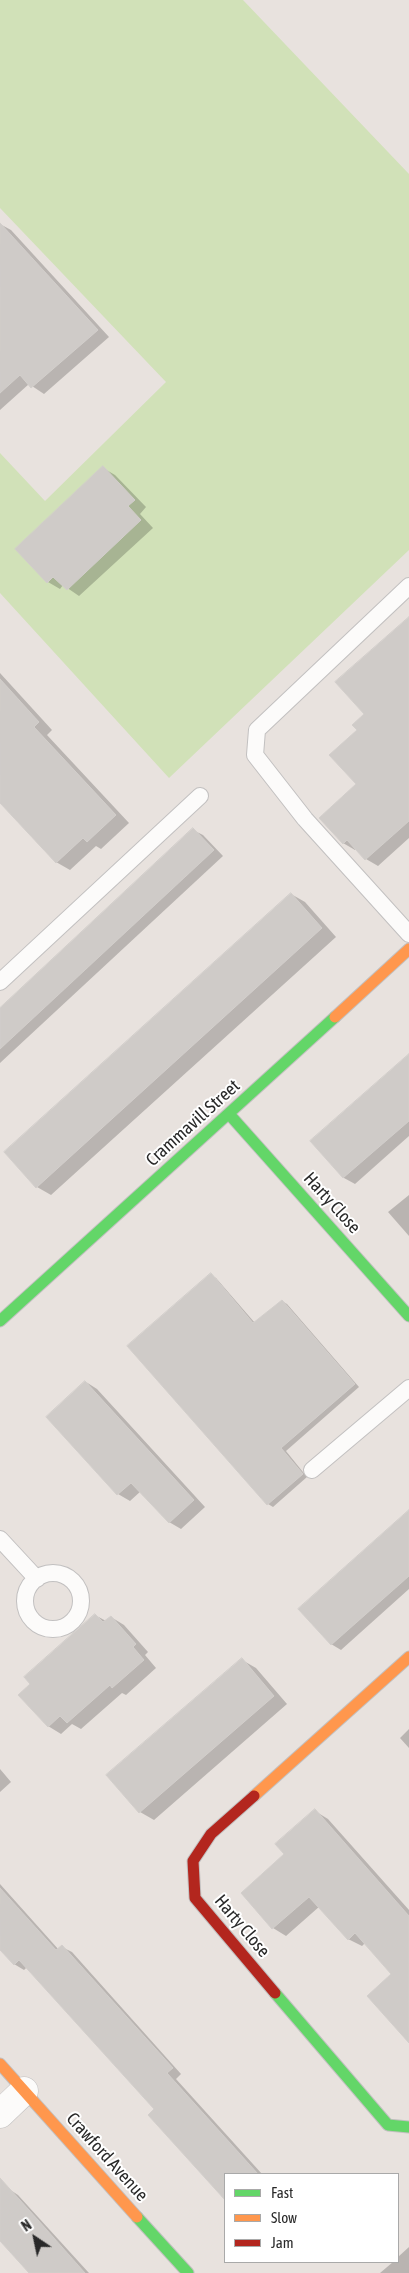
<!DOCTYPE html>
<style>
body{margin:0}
#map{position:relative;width:409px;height:2273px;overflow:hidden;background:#e8e2de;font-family:"Asap Condensed",sans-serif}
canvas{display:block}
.legend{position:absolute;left:224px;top:2173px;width:175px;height:90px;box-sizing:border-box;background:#fff;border:1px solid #a9a9a9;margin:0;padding:6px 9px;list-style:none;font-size:15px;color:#292929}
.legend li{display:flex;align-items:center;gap:10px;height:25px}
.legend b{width:25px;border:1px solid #a9a9a9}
.north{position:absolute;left:10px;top:2213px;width:50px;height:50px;-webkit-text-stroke:4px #fff;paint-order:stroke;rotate:326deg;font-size:14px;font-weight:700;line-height:20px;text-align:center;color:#292929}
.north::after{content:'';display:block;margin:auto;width:18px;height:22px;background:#292929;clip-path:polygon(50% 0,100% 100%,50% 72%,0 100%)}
</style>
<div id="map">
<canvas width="409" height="2273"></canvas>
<ul class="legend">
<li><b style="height:6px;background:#63d668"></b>Fast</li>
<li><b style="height:6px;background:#ff974d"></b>Slow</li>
<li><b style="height:6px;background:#b3261e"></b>Jam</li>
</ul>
<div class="north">N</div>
</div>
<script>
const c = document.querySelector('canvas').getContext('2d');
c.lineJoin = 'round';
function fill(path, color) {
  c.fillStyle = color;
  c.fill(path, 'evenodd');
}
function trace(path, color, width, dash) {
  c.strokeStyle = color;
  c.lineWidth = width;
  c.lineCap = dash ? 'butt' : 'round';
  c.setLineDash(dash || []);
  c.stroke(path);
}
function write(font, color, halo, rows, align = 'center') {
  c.font = font + ' "Asap Condensed",sans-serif';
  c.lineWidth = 4;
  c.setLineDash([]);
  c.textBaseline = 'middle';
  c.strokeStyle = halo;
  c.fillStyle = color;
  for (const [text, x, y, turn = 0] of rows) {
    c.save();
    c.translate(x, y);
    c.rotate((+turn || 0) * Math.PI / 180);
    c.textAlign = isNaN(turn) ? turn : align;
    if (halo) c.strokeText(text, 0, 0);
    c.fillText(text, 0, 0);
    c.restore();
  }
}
fill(new Path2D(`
 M 0,0 L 243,0 L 409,174 L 409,550 L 169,778 L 0,593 L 0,453 L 45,501 L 166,382 L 0,208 Z`), '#d1e1b8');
fill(new Path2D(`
 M 0,224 L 11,230 L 109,337 L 44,394 L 29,384 L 0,410 Z
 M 103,468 L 115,475 L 146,507 L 140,514 L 153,528 L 79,596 L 63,585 L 60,589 L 48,582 L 17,549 Z
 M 409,618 L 409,838 L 378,866 L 366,859 L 357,849 L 355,850 L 343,843 L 357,784 L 359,730 Z
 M 0,673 L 52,730 L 47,735 L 129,823 L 101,849 L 96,846 L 70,870 L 56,862 L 0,801 Z
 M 193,830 L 203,835 L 223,856 L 0,1063 L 0,1009 Z
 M 291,894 L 305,902 L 336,937 L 51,1195 L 37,1187 Z
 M 409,1055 L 409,1136 L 355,1184 L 344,1178 L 312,1141 Z
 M 409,1195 L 409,1236 L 388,1212 Z
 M 211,1275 L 216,1278 L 255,1323 L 282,1301 L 287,1304 L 359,1387 L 286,1451 L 307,1477 L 273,1507 L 268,1504 Z
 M 86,1382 L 97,1389 L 205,1507 L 181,1529 L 169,1522 L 141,1491 L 130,1501 L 118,1494 Z
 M 409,1512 L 409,1589 L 341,1650 L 331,1644 Z
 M 95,1615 L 106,1621 L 111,1617 L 124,1625 L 148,1652 L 145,1655 L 156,1668 L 126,1695 L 122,1693 L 81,1729 L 72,1724 L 61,1734 L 48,1726 Z
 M 242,1660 L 256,1668 L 287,1704 L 154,1820 L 140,1812 Z
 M 409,1729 L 409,1748 L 400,1738 Z
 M 0,1769 L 11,1782 L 0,1792 Z
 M 315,1811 L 328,1819 L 409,1910 L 409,2041 L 393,1974 L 365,1943 L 362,1946 L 348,1939 L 320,1906 L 286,1936 L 273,1928 L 242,1894 L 286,1854 Z
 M 0,1884 L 59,1950 L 62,1947 L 72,1952 L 181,2074 L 176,2079 L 262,2174 L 225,2174 L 225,2198 L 150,2115 L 156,2110 L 27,1967 L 24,1970 L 14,1964 L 0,1948 Z
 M 9,2189 L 18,2195 L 89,2273 L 31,2273 L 0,2238 L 0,2197 Z
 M 409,2247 L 409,2273 L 380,2273 L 393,2262 L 398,2262 L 398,2257 Z`), '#0003');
const building = new Path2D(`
 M 0,223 L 98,330 L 31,388 L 20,375 L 0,393 Z
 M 103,466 L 135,500 L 128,506 L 141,520 L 67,590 L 53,577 L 47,583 L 15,549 Z
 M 409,617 L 409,821 L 365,860 L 347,840 L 343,844 L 319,818 L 356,784 L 329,755 L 357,730 L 352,725 L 364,714 L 335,682 Z
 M 0,679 L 39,722 L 34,727 L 116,815 L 87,842 L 83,838 L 56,863 L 0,803 Z
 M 193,828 L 214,850 L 0,1049 L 0,1008 Z
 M 291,893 L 322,928 L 36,1188 L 4,1152 Z
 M 409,1054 L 409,1121 L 343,1178 L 310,1141 Z
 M 211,1273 L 253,1323 L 282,1300 L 355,1384 L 281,1448 L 303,1474 L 267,1505 L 127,1346 Z
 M 85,1381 L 194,1500 L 169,1523 L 131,1483 L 117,1495 L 46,1417 Z
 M 409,1510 L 409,1576 L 331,1645 L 298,1609 Z
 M 95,1614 L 103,1622 L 111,1616 L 136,1644 L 133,1647 L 144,1660 L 112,1688 L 110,1685 L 67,1723 L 60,1716 L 48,1727 L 18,1695 L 30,1684 L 24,1677 Z
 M 242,1658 L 274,1696 L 139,1813 L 106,1775 Z
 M 315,1809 L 409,1916 L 409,2043 L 367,1996 L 391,1974 L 355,1933 L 348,1940 L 309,1897 L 272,1929 L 241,1893 L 284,1854 L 275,1844 Z
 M 0,1888 L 56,1950 L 62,1945 L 145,2037 L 173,2068 L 167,2073 L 258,2174 L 225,2174 L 225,2200 L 148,2115 L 154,2109 L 87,2035 L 19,1960 L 14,1965 L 0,1950 Z
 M 0,2178 L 38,2220 L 85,2273 L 29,2273 L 0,2241 Z`);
fill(building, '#cfcbc8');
trace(building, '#d2cecb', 1);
const lane = new Path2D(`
 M 409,586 L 257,730 L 255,755 L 305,819 L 409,934
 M 0,982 L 200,796
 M 312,1470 L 409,1388
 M 0,1539 L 37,1579
 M25 1601a28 28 0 1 1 56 0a28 28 0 1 1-56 0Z`);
const street = new Path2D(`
 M 0,2114 L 24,2091`);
const fast = new Path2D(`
 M 229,1114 L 409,1316
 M 0,1321 L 335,1017
 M 275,1993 L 388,2125 L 409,2127
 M 137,2217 L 188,2273`);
const slow = new Path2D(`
 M 335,1017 L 409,949
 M 254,1796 L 409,1657
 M 0,2064 L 137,2217`);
const jam = new Path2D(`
 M 254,1796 L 211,1834 L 193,1861 L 195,1898 L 275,1993`);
trace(lane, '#c2c0c0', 18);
trace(street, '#c2c0c0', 29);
trace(fast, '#c2c0c0', 13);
trace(slow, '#c2c0c0', 13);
trace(jam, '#c2c0c0', 13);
trace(lane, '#fcfbfa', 16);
trace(street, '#fcfbfa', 28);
trace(fast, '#63d668', 11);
trace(slow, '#ff974d', 11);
trace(jam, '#b3261e', 11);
write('18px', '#292929', '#fff', [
 ["Crammavill Street",193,1123,-42],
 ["Harty Close",332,1203,48],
 ["Harty Close",242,1926,50],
 ["Crawford Avenue",107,2157,48]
]);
</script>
